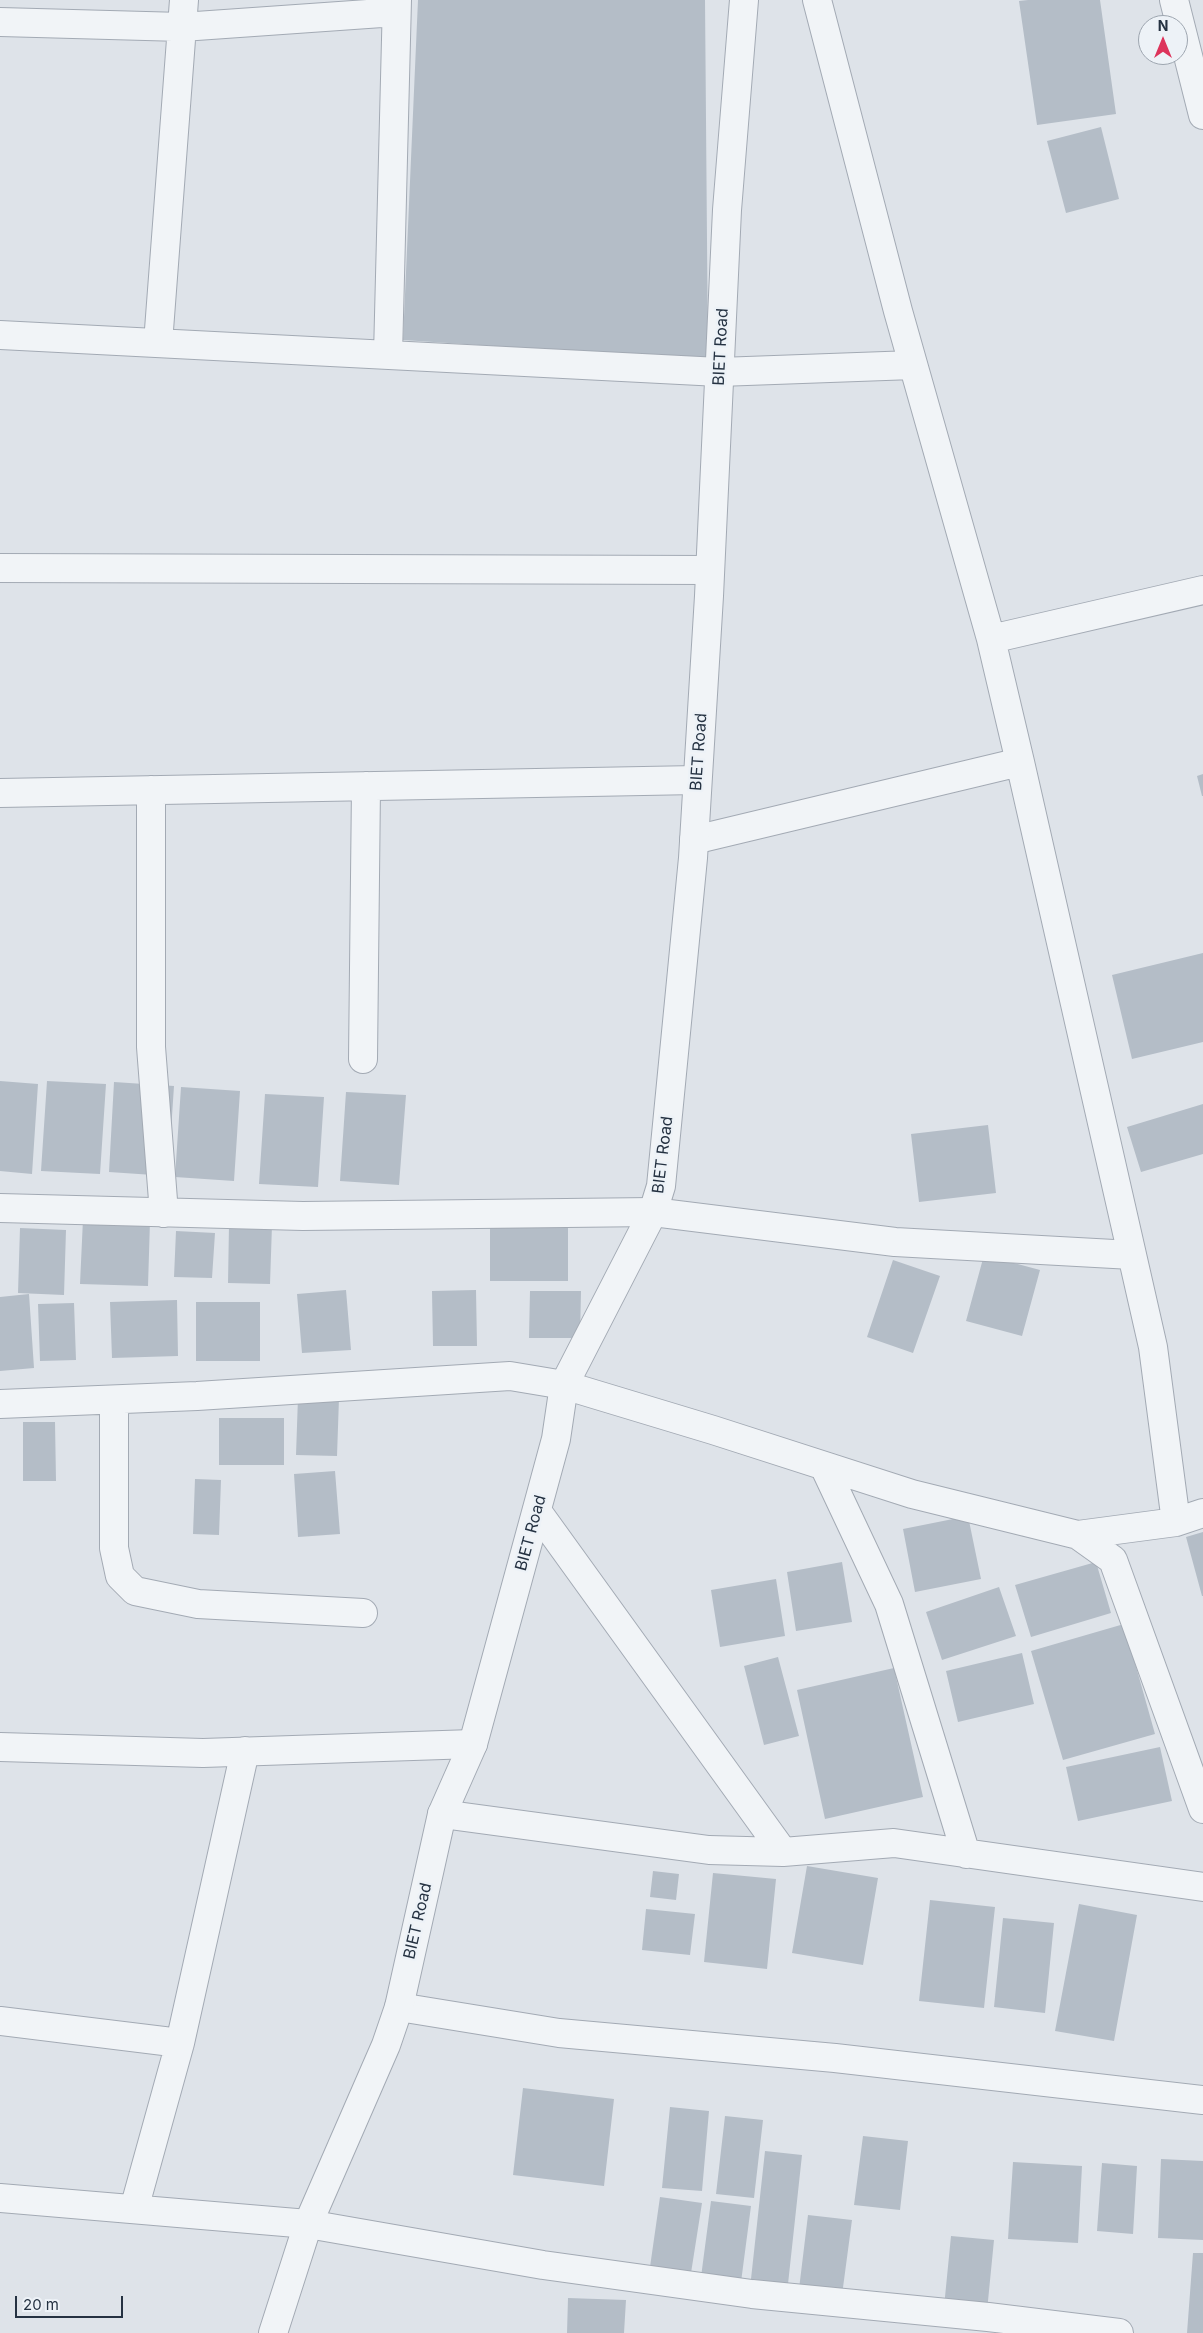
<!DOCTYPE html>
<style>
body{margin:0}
#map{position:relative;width:1203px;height:2333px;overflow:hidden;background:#dee3e9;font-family:Inter,sans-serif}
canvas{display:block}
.north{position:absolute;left:1138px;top:15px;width:50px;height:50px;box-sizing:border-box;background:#edf2f7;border:1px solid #9da5af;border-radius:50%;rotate:0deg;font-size:14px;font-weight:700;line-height:20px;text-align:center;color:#253242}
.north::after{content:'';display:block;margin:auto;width:18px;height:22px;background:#dd345b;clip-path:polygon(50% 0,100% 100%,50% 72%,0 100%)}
.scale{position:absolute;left:15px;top:2296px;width:108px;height:22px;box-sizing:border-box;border:2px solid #253242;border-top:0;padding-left:6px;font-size:15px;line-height:18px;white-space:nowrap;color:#253242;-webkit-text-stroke:4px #edf2f7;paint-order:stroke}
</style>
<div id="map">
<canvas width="1203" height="2333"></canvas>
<div class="north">N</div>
<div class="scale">20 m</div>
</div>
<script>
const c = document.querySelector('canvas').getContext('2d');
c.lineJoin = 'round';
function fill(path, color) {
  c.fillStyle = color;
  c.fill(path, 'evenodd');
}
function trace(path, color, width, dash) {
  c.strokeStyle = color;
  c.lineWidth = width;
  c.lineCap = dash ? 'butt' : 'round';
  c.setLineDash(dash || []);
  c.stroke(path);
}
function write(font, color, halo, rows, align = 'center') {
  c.font = font + ' Inter,sans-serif';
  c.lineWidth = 5;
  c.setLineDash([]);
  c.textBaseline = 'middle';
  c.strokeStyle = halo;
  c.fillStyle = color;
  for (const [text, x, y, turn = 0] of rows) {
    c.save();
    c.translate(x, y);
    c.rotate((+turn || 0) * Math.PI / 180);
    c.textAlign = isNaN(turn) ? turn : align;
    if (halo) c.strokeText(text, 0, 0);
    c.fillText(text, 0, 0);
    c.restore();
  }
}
fill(new Path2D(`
 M 418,0 L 705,0 L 708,360 L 403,340 Z
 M 1028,0 L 1100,0 L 1116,114 L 1037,125 L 1019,1 Z
 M 1101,127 L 1119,199 L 1066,213 L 1047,141 Z
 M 1203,774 L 1203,796 L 1202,796 L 1197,776 Z
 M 1203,953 L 1203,1042 L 1132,1059 L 1112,975 Z
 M 0,1081 L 38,1084 L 32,1174 L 0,1171 Z
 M 47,1081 L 106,1084 L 100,1174 L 41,1171 Z
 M 114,1082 L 174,1086 L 168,1176 L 109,1172 Z
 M 181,1087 L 240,1091 L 234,1181 L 175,1177 Z
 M 346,1092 L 406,1095 L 399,1185 L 340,1181 Z
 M 265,1094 L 324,1097 L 318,1187 L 259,1184 Z
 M 1203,1104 L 1203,1154 L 1141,1172 L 1127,1127 Z
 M 988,1125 L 996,1193 L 919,1202 L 911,1134 Z
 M 83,1219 L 150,1221 L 148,1286 L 80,1284 Z
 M 229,1225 L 272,1225 L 270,1284 L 228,1283 Z
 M 490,1227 L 568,1227 L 568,1281 L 490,1281 Z
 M 20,1228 L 66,1230 L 64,1295 L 18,1293 Z
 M 176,1231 L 215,1233 L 212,1278 L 174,1277 Z
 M 984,1255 L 1040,1270 L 1022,1336 L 966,1321 Z
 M 893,1260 L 940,1276 L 913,1353 L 867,1337 Z
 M 346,1290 L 351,1350 L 302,1353 L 297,1294 Z
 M 476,1290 L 477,1346 L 433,1346 L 432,1291 Z
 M 530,1291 L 581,1291 L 580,1338 L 529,1338 Z
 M 29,1294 L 34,1368 L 0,1371 L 0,1297 Z
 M 177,1300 L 178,1356 L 112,1358 L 110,1302 Z
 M 196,1302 L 260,1302 L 260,1361 L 196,1361 Z
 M 74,1303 L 76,1360 L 40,1361 L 38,1304 Z
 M 298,1397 L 339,1398 L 337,1456 L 296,1455 Z
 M 219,1418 L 284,1418 L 284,1465 L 219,1465 Z
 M 23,1422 L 55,1422 L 56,1481 L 23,1481 Z
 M 335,1471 L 340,1534 L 298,1537 L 294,1474 Z
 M 195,1479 L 221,1480 L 219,1535 L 193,1534 Z
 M 968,1516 L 981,1579 L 915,1592 L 903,1529 Z
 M 1203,1532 L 1203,1596 L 1202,1596 L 1186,1537 Z
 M 842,1562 L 852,1622 L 796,1631 L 787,1572 Z
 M 1096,1562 L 1111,1613 L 1031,1637 L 1015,1585 Z
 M 776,1579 L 785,1636 L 720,1647 L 711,1590 Z
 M 999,1587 L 1016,1636 L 942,1660 L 926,1612 Z
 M 1124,1624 L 1155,1734 L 1063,1760 L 1031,1651 Z
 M 1022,1653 L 1034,1704 L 958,1722 L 946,1671 Z
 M 778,1657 L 799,1736 L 764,1745 L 744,1666 Z
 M 894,1668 L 923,1797 L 825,1819 L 797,1690 Z
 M 1160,1747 L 1172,1801 L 1078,1821 L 1066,1767 Z
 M 807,1866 L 878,1878 L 863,1965 L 792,1953 Z
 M 653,1871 L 679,1874 L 676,1900 L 650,1897 Z
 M 713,1873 L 776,1879 L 767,1969 L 704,1962 Z
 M 930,1900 L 995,1907 L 984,2008 L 919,2001 Z
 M 1079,1904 L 1137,1915 L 1114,2041 L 1055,2031 Z
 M 646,1909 L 695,1914 L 690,1955 L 642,1950 Z
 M 1003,1918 L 1054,1923 L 1045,2013 L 994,2007 Z
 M 523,2088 L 614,2099 L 604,2186 L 513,2175 Z
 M 670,2107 L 709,2111 L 702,2191 L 662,2188 Z
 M 725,2116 L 763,2120 L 754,2198 L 716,2194 Z
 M 863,2136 L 908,2141 L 900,2210 L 854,2205 Z
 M 765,2151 L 802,2155 L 788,2284 L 751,2279 Z
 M 1161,2159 L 1203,2161 L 1203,2240 L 1158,2238 Z
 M 1013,2162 L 1082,2166 L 1078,2243 L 1008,2239 Z
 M 1102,2163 L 1137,2166 L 1133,2234 L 1097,2231 Z
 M 660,2197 L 702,2203 L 691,2273 L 650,2267 Z
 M 711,2201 L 751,2206 L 741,2282 L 701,2277 Z
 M 808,2215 L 852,2220 L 842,2295 L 799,2289 Z
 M 951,2236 L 994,2240 L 987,2311 L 944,2307 Z
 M 1193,2253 L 1203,2253 L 1203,2333 L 1187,2333 Z
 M 568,2298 L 626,2300 L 624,2333 L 567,2333 Z`), '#b4bdc7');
const minor = new Path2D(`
 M 817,0 L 898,311 L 991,639 L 1020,762 L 1153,1347 L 1176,1522
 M 1174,0 L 1203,115
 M 0,22 L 182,27 L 396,12
 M 0,335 L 719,372 L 913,365
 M 158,343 L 184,0
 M 388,355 L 397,0
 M 0,568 L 710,570
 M 991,639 L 1203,590
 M 151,790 L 151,1047 L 164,1213
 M 0,793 L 697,780
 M 694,840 L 1020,762
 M 363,1059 L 366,786
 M 0,1208 L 303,1216 L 653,1212 L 895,1242 L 1132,1255
 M 114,1400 L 114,1548 L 120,1576 L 135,1591 L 198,1604 L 363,1613
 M 0,1404 L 197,1396 L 510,1376 L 564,1385 L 713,1430 L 912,1494 L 1078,1535 L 1176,1522 L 1203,1513
 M 824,1466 L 889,1604 L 966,1854
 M 537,1511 L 783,1852
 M 1078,1535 L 1113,1560 L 1203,1809
 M 0,1747 L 203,1753 L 473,1744
 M 442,1814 L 709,1850 L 783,1852 L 894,1843 L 1203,1887
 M 399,2007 L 559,2033 L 835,2058 L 1203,2100
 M 0,2021 L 180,2043
 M 0,2198 L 308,2224 L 543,2265 L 752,2294 L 988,2317 L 1119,2333
 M 134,2209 L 180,2043 L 245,1751`);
const tertiary = new Path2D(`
 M 273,2333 L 308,2224 L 386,2045 L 399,2007 L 442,1814 L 473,1744 L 556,1439 L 564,1385 L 653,1212 L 661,1186 L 693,858 L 709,596 L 727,210 L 744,0`);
trace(minor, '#a3aab4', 30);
trace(tertiary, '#a3aab4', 30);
trace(minor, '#f1f4f7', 28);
trace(tertiary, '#f1f4f7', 28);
write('16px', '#253242', '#edf2f7', [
 ["BIET Road",721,347,-87],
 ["BIET Road",699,752,-86],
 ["BIET Road",663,1155,-83],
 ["BIET Road",531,1533,-75],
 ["BIET Road",418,1921,-77]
]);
</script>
